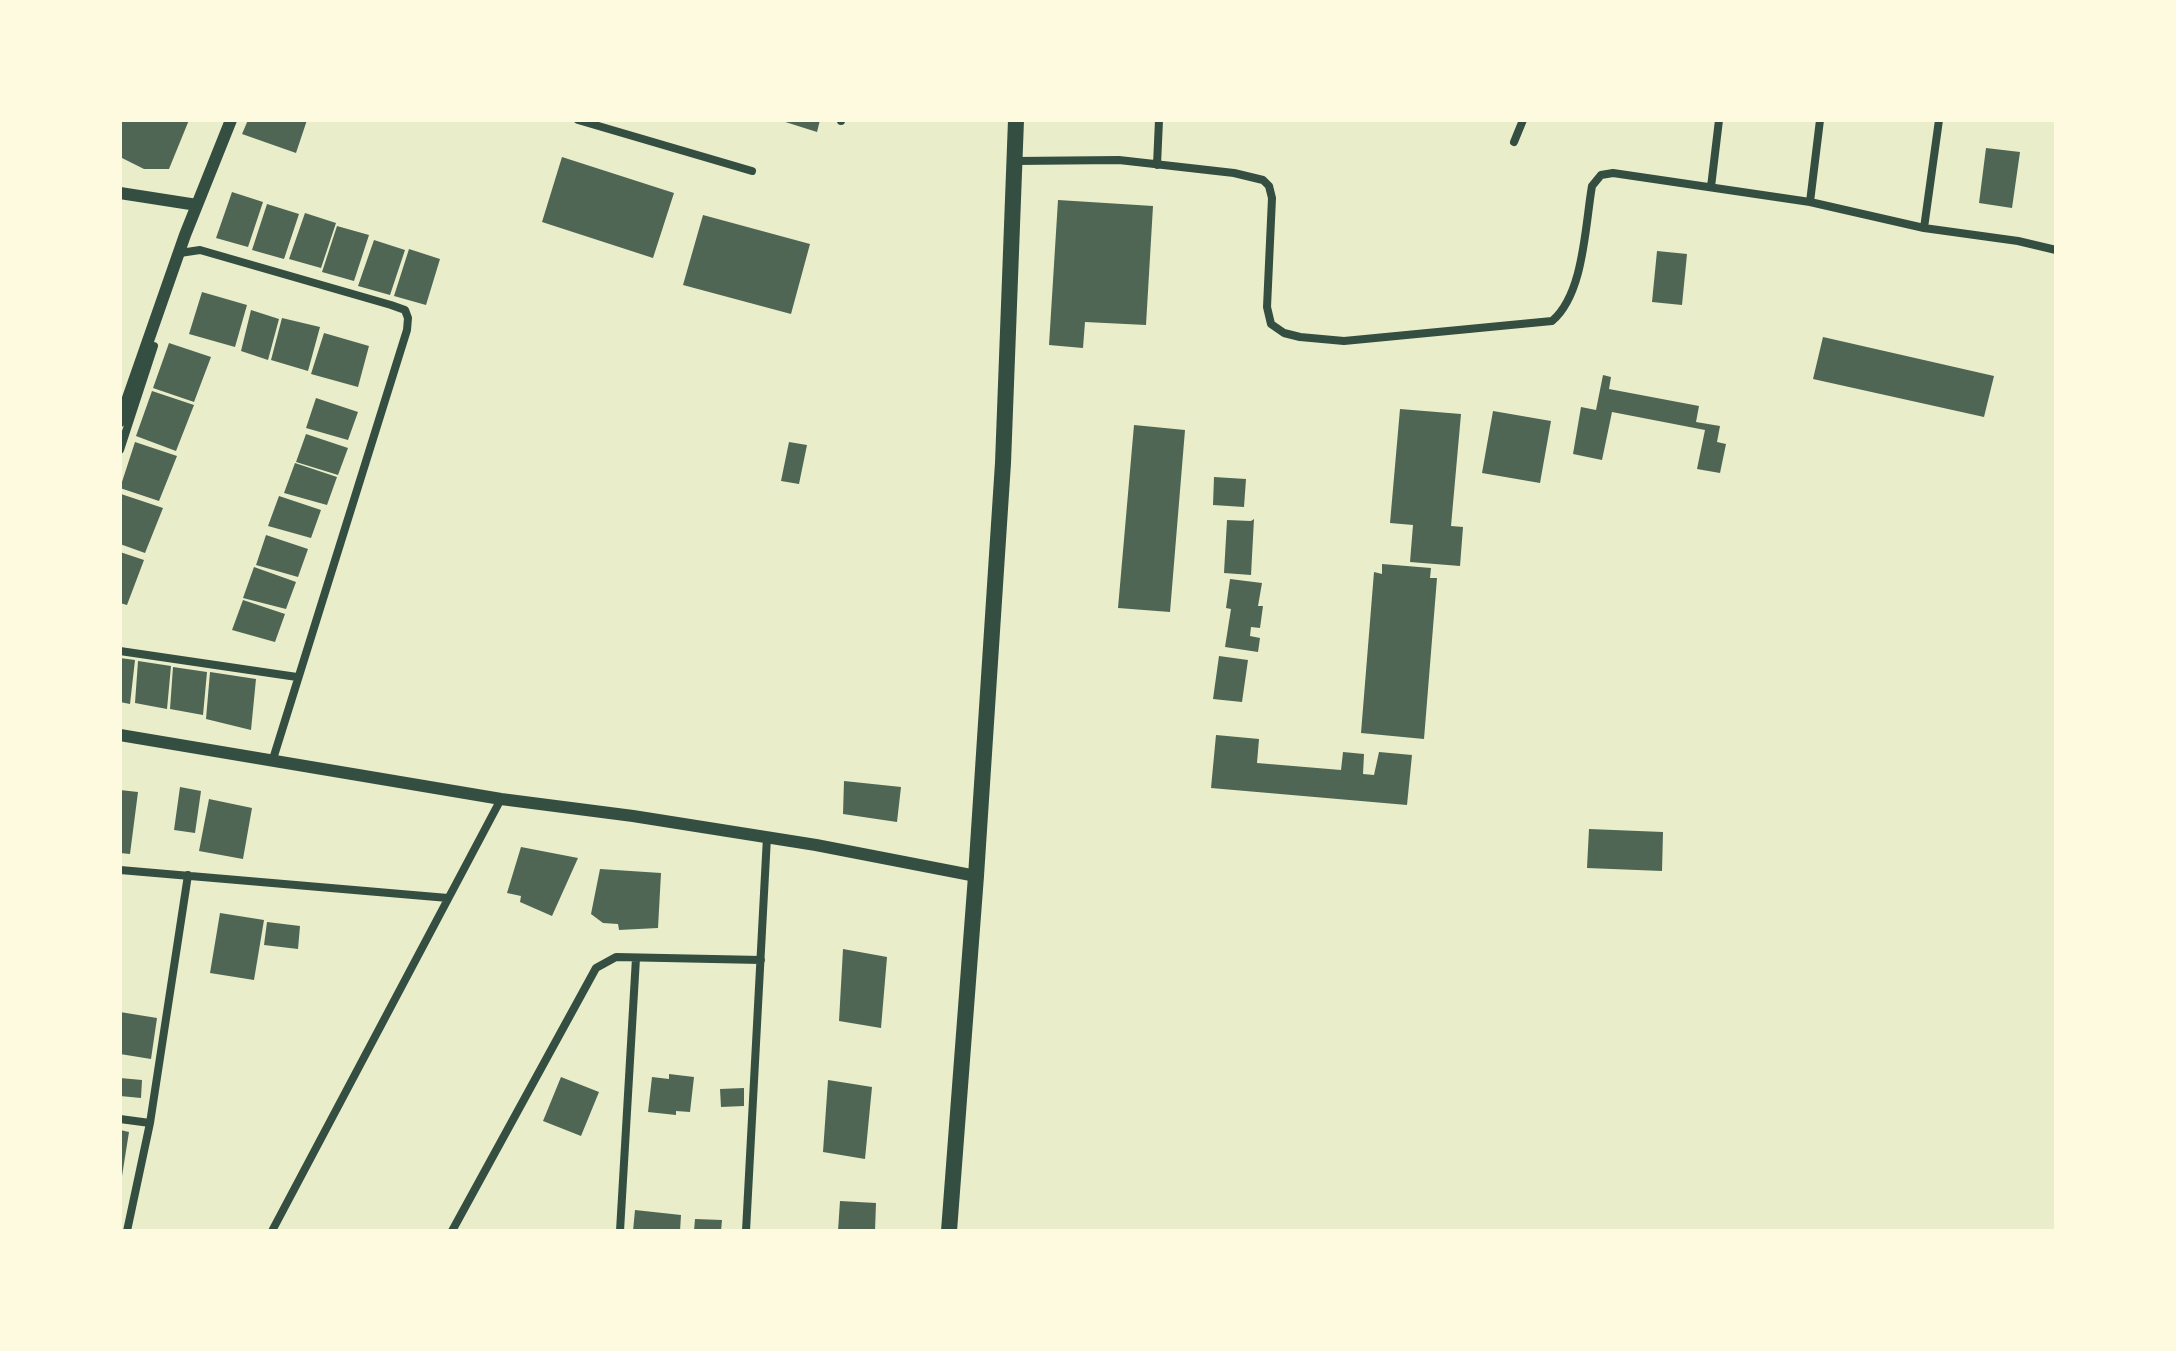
<!DOCTYPE html>
<style>
body{margin:0}
#map{position:relative;width:2176px;height:1351px;overflow:hidden;background:#e9edc9;font-family:"Fira Sans",sans-serif}
canvas{display:block}
.frame{position:absolute;inset:0;border:122px solid #fefae0;pointer-events:none}
</style>
<div id="map">
<canvas width="2176" height="1351"></canvas>
<div class="frame"></div>
</div>
<script>
const c = document.querySelector('canvas').getContext('2d');
c.lineJoin = 'round';
function fill(path, color) {
  c.fillStyle = color;
  c.fill(path, 'evenodd');
}
function trace(path, color, width, dash) {
  c.strokeStyle = color;
  c.lineWidth = width;
  c.lineCap = dash ? 'butt' : 'round';
  c.setLineDash(dash || []);
  c.stroke(path);
}
fill(new Path2D(`
 M 120,120 L 189,120 L 169,169 L 144,169 L 120,157 Z
 M 248,120 L 307,120 L 296,153 L 242,134 Z
 M 779,120 L 820,120 L 817,132 Z
 M 1986,148 L 2020,152 L 2012,208 L 1979,203 Z
 M 562,157 L 674,193 L 653,258 L 542,222 Z
 M 232,192 L 263,202 L 248,247 L 216,238 Z
 M 1058,200 L 1153,206 L 1146,325 L 1085,322 L 1083,348 L 1049,345 Z
 M 267,204 L 299,214 L 284,259 L 252,250 Z
 M 305,213 L 336,223 L 321,268 L 289,259 Z
 M 703,215 L 810,244 L 791,314 L 683,285 Z
 M 337,226 L 369,235 L 354,281 L 322,272 Z
 M 374,240 L 405,250 L 390,295 L 358,286 Z
 M 409,249 L 440,259 L 426,305 L 394,296 Z
 M 1657,251 L 1687,254 L 1682,305 L 1652,302 Z
 M 202,292 L 247,305 L 235,347 L 189,334 Z
 M 251,310 L 279,319 L 268,360 L 241,351 Z
 M 282,318 L 320,327 L 308,371 L 271,360 Z
 M 324,333 L 369,346 L 358,387 L 311,374 Z
 M 1823,337 L 1994,376 L 1984,417 L 1813,379 Z
 M 169,343 L 211,357 L 194,402 L 153,388 Z
 M 1603,375 L 1611,377 L 1609,389 L 1699,406 L 1696,422 L 1720,426 L 1717,442 L 1726,444 L 1720,473 L 1697,469 L 1705,430 L 1612,412 L 1602,460 L 1573,454 L 1581,407 L 1596,410 Z
 M 152,391 L 194,405 L 176,451 L 136,436 Z
 M 316,398 L 358,412 L 348,440 L 306,428 Z
 M 1400,409 L 1461,414 L 1451,526 L 1463,527 L 1460,566 L 1410,562 L 1413,525 L 1390,523 Z
 M 1493,411 L 1551,421 L 1540,483 L 1482,473 Z
 M 1134,425 L 1185,430 L 1170,612 L 1118,608 Z
 M 306,434 L 348,448 L 338,475 L 296,462 Z
 M 135,442 L 177,456 L 159,501 L 120,488 Z
 M 789,442 L 807,445 L 799,484 L 781,481 Z
 M 295,463 L 337,477 L 327,505 L 284,493 Z
 M 1214,477 L 1246,479 L 1244,507 L 1213,505 Z
 M 121,494 L 163,508 L 145,553 L 120,544 Z
 M 279,496 L 321,510 L 311,538 L 268,526 Z
 M 1254,519 L 1251,575 L 1224,573 L 1227,520 L 1251,521 Z
 M 266,535 L 308,549 L 298,577 L 256,565 Z
 M 120,552 L 144,560 L 127,605 L 120,603 Z
 M 1382,564 L 1431,568 L 1430,578 L 1437,578 L 1424,739 L 1361,733 L 1374,572 L 1382,574 Z
 M 254,567 L 296,582 L 286,609 L 243,598 Z
 M 1230,579 L 1262,583 L 1258,606 L 1263,606 L 1260,628 L 1251,627 L 1250,636 L 1260,638 L 1258,652 L 1225,647 L 1231,609 L 1226,608 Z
 M 243,600 L 285,614 L 275,642 L 232,630 Z
 M 1219,656 L 1248,660 L 1242,702 L 1213,699 Z
 M 120,658 L 135,660 L 130,704 L 120,702 Z
 M 138,661 L 171,666 L 167,709 L 135,703 Z
 M 173,667 L 207,672 L 203,715 L 170,709 Z
 M 210,672 L 256,679 L 251,730 L 206,719 Z
 M 1216,735 L 1259,739 L 1257,763 L 1341,770 L 1343,752 L 1364,754 L 1363,774 L 1374,775 L 1379,752 L 1412,755 L 1407,805 L 1211,788 Z
 M 844,781 L 901,787 L 897,822 L 843,814 Z
 M 180,787 L 201,791 L 195,833 L 174,830 Z
 M 120,790 L 138,792 L 130,854 L 120,853 Z
 M 209,799 L 252,808 L 243,859 L 199,851 Z
 M 1589,829 L 1663,832 L 1662,871 L 1587,868 Z
 M 521,847 L 578,858 L 552,916 L 520,902 L 521,896 L 507,893 Z
 M 600,869 L 661,873 L 658,928 L 619,930 L 618,924 L 603,923 L 591,914 Z
 M 220,913 L 264,920 L 254,980 L 210,973 Z
 M 267,922 L 300,926 L 298,949 L 264,945 Z
 M 843,949 L 887,957 L 881,1028 L 839,1021 Z
 M 120,1012 L 157,1018 L 151,1059 L 120,1054 Z
 M 669,1074 L 694,1077 L 690,1112 L 676,1111 L 676,1115 L 648,1112 L 652,1077 L 669,1079 Z
 M 561,1077 L 599,1092 L 581,1136 L 543,1121 Z
 M 120,1078 L 142,1080 L 141,1098 L 120,1096 Z
 M 828,1080 L 872,1087 L 865,1159 L 823,1152 Z
 M 744,1088 L 744,1106 L 721,1107 L 720,1089 Z
 M 120,1130 L 129,1132 L 122,1176 L 120,1176 Z
 M 840,1201 L 876,1203 L 875,1231 L 838,1231 Z
 M 635,1210 L 681,1215 L 680,1231 L 633,1231 Z
 M 695,1219 L 722,1220 L 721,1231 L 694,1231 Z`), '#4f6655');
trace(new Path2D(`
 M 578,120 L 752,171
 M 841,121 L 841,120
 M 1514,142 L 1523,120
 M 1015,161 L 1119,160 L 1234,173 L 1263,180 L 1269,186 L 1272,198 L 1267,307 L 1271,324 L 1284,333 L 1300,337 L 1344,341 L 1552,321 C 1584,294 1585,226 1592,186 L 1601,175 L 1613,173 L 1810,202 L 1924,228 L 2018,241 L 2056,250
 M 1157,165 L 1159,120
 M 1711,187 L 1719,120
 M 1810,202 L 1820,120
 M 1924,228 L 1939,120
 M 180,253 L 200,250 L 391,305 L 405,310 L 408,318 L 407,330 L 273,759
 M 120,450 L 154,346
 M 120,651 L 297,677
 M 120,870 L 448,898
 M 120,1119 L 150,1123
 M 127,1231 L 150,1123 L 188,875
 M 272,1231 L 501,799
 M 452,1231 L 596,968 L 616,957 L 761,960
 M 620,1231 L 636,958
 M 746,1231 L 767,837`), '#344e41', 8);
trace(new Path2D(`
 M 120,193 L 197,205
 M 120,421 L 185,235 L 231,120
 M 120,735 L 501,799 L 633,816 L 816,845 L 976,876`), '#344e41', 12);
trace(new Path2D(`
 M 949,1231 L 976,876 L 1003,463 L 1016,120`), '#344e41', 16);
</script>
